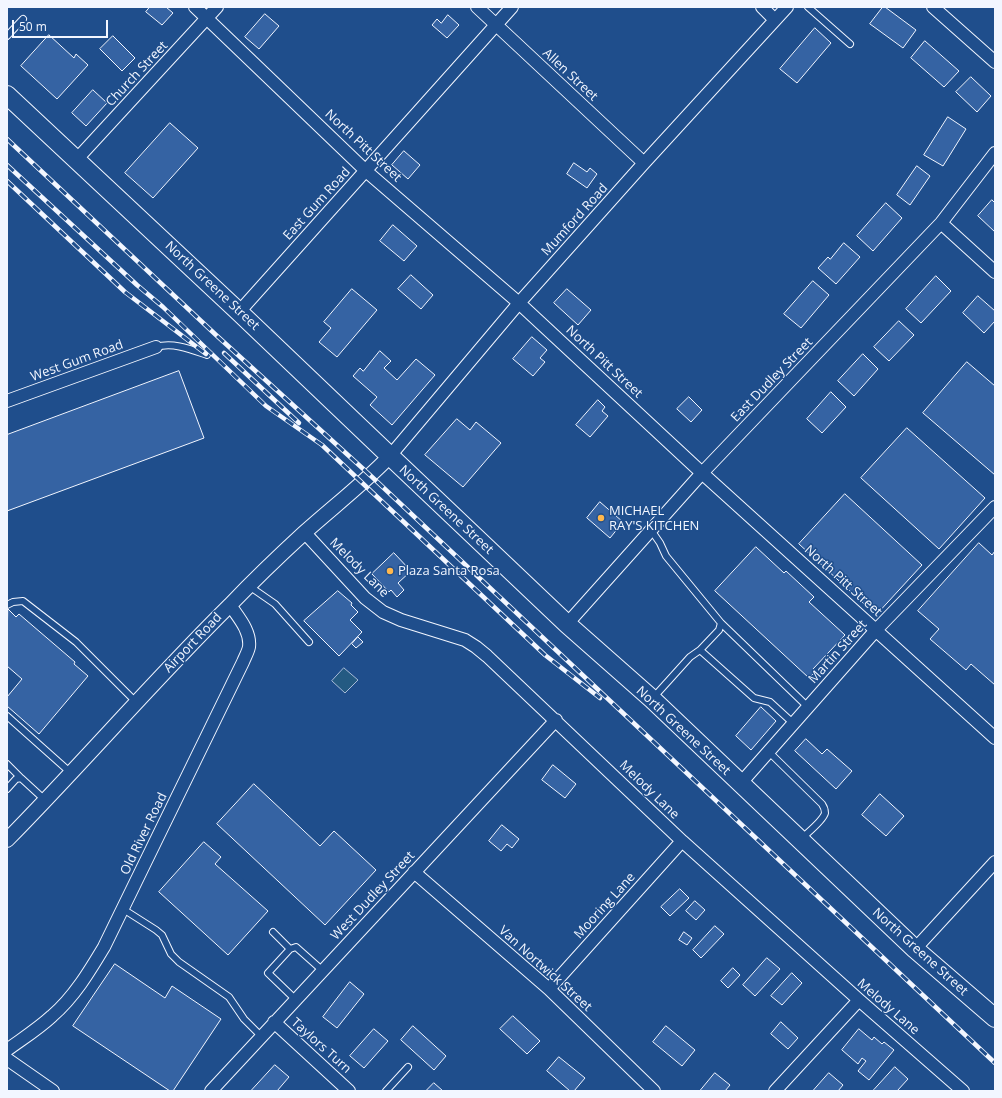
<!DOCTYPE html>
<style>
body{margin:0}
#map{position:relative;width:1002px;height:1098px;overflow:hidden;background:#1f4e8c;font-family:"Open Sans",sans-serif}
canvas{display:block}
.frame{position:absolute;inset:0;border:8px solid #f2f6ff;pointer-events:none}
.scale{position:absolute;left:12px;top:20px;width:96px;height:18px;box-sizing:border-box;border:2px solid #f2f6ff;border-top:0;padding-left:5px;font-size:12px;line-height:14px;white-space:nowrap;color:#f2f6ff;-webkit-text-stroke:3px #1f4e8c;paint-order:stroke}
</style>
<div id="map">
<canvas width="1002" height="1098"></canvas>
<div class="frame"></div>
<div class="scale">50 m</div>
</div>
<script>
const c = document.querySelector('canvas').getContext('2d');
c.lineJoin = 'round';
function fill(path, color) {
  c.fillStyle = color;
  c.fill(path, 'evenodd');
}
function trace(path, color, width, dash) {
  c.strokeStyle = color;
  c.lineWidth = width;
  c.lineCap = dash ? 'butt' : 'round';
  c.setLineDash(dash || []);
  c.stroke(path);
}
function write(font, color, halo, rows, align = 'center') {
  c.font = font + ' "Open Sans",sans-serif';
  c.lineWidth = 3;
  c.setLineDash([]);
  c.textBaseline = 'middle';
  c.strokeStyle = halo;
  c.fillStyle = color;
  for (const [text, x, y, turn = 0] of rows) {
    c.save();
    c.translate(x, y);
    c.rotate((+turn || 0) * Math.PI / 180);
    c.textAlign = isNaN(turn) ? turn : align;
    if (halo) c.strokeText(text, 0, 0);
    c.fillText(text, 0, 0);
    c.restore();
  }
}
const green = new Path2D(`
 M 344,668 L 358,680 L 345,693 L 332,681 Z`);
fill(green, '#245a82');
trace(green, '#a8bbd7', 1);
const building = new Path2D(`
 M 150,7 L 166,7 L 173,13 L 162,25 L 146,12 Z
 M 883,7 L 885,7 L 916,30 L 903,48 L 870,24 Z
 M 265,14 L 279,26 L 259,49 L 245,37 Z
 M 448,15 L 459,25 L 447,38 L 432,25 L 437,19 L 441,23 Z
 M 815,28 L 831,43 L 797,83 L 780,69 Z
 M 49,35 L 74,58 L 76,54 L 88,65 L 57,99 L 21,66 Z
 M 113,36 L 135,58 L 122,71 L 100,49 Z
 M 925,41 L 959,71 L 944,87 L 911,58 Z
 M 971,77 L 991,96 L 977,112 L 956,92 Z
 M 93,90 L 107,103 L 86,126 L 72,113 Z
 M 948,117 L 966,129 L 943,166 L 924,155 Z
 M 170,123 L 198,148 L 153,198 L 125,173 Z
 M 404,151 L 420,165 L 408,179 L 392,165 Z
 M 574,163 L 587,172 L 590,168 L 597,174 L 587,188 L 567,174 Z
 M 917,166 L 930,176 L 910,205 L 897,195 Z
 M 992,200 L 995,203 L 995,232 L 978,216 Z
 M 886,203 L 902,218 L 873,251 L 857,236 Z
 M 393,225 L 417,246 L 404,261 L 380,241 Z
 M 844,243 L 860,257 L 836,284 L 818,268 L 828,257 L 830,259 Z
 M 411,275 L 433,295 L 421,309 L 398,289 Z
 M 936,276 L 951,291 L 921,323 L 906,309 Z
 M 813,281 L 829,295 L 801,328 L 784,314 Z
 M 352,289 L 377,310 L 337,357 L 319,342 L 331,328 L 324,322 Z
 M 567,289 L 591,310 L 578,325 L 554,303 Z
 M 978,296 L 995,311 L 995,321 L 984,333 L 963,313 Z
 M 899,321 L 914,335 L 889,361 L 874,347 Z
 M 532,337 L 547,350 L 540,358 L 545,362 L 533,376 L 513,359 Z
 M 380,351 L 391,361 L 384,368 L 397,380 L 416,359 L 435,375 L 392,425 L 370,405 L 377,397 L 353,376 L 360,368 L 363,371 Z
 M 863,354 L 878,369 L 854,396 L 838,381 Z
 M 967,362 L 995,386 L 995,475 L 923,413 Z
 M 179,371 L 204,438 L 7,511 L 7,435 Z
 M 831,392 L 846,407 L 822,433 L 807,419 Z
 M 689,397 L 702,410 L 691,422 L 677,409 Z
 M 598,400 L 605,407 L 602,411 L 608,416 L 590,437 L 576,425 Z
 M 457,419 L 470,430 L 476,422 L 501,443 L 463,487 L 425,455 Z
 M 907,428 L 985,498 L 939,549 L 861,478 Z
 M 845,494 L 922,565 L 876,615 L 799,544 Z
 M 600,502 L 623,522 L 610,538 L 587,518 Z
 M 979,543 L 992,555 L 995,551 L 995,685 L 971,664 L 966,670 L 930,639 L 939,629 L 918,611 Z
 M 756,547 L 784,573 L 786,571 L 814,597 L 809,602 L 845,635 L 813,669 L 816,671 L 809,678 L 715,591 Z
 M 394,553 L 411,571 L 398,583 L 404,590 L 397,597 L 391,590 L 389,592 L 372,574 Z
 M 338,591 L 352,603 L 351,605 L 358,612 L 350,620 L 362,632 L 339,656 L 304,621 Z
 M 8,609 L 16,617 L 19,614 L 75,662 L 74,664 L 88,676 L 39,734 L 7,706 L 7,697 L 22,679 L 7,666 Z
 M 358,637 L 363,642 L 356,648 L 352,644 Z
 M 761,707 L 776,721 L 751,750 L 736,736 Z
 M 806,739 L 822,754 L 827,749 L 852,771 L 836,789 L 795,751 Z
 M 553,765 L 576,784 L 565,798 L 542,780 Z
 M 254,784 L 320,846 L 334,831 L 376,870 L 325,925 L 217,824 Z
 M 880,794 L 904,816 L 886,836 L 862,815 Z
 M 502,825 L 519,839 L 512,848 L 507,844 L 501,851 L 489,841 Z
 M 204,842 L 221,857 L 215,864 L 268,911 L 228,955 L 159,892 Z
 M 680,889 L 689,898 L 670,916 L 661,907 Z
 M 695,901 L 705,910 L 696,920 L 686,911 Z
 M 715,926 L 724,934 L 701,958 L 693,950 Z
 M 684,932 L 692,938 L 687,945 L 679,940 Z
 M 767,958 L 780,969 L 755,996 L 743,985 Z
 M 115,964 L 165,998 L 172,986 L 221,1019 L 173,1091 L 170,1091 L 73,1026 Z
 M 733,968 L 740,975 L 728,988 L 721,981 Z
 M 792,973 L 802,983 L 782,1005 L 771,996 Z
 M 350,982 L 364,994 L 337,1028 L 323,1017 Z
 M 513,1016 L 540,1041 L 527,1054 L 500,1029 Z
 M 781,1022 L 798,1038 L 788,1049 L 771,1034 Z
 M 413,1026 L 446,1056 L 434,1070 L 401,1040 Z
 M 666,1026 L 695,1050 L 682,1066 L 653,1042 Z
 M 374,1029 L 388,1041 L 364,1068 L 350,1056 Z
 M 859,1029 L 872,1040 L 874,1037 L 882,1044 L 884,1042 L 894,1050 L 869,1080 L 858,1071 L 866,1061 L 862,1058 L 858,1064 L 842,1050 Z
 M 559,1057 L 585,1078 L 574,1091 L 570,1091 L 547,1071 Z
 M 275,1065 L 289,1077 L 277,1091 L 251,1091 Z
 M 895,1067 L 908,1079 L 897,1091 L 875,1091 L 874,1090 Z
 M 715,1073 L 730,1085 L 725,1091 L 700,1091 Z
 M 829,1073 L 843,1085 L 838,1091 L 813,1091 Z
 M 434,1083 L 443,1091 L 426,1091 Z`);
fill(building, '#3563a3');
trace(building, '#f2f6ff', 1);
const service = new Path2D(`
 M 808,7 L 850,44
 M 7,36 L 23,19
 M 156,347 C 173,342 190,349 207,355
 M 651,530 L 660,543 L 666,556 L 721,623 L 719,630 L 700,650
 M 249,586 L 275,604 L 309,642
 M 7,605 L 13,602 L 23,601 L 76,642 L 136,702
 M 721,623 L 808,707
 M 653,698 L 690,657 L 700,650 L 754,698 L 770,702 L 794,724
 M 7,716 L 71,773
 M 769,752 L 822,804 C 824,807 825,809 825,813 C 823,821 807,833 801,839
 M 7,764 L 21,778
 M 7,789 L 16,779 L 21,778 L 46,801
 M 123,909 L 156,930 L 162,935 L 171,954 L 179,962 L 229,997 L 244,1019 L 261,1036
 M 273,932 L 290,949 L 268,973 L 296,1000
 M 290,949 L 296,947 L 323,971
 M 386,1091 L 408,1067`);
const minor = new Path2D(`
 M 195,7 L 366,171 L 519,303 L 702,473 L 995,738
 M 477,7 L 644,163
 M 762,7 L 775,20
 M 933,7 L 995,62
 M 77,159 L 217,7
 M 941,223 L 995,272
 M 239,312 L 512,7
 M 7,401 L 156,347
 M 390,456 L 519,303 L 644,163 L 787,7
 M 305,533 L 365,598 L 383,612 L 401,620 L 465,640 L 476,647 L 487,656 L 682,841 L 859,1000 L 963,1091
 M 567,624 L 702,473 L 941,223 L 995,153
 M 740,784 L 876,630 L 995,507
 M 414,872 L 549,989 L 654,1091
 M 915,949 L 995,862
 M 549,989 L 682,841
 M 274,1022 L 349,1091
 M 7,1050 C 22,1039 38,1029 52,1016 C 74,997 89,972 104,947 L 243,662 C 245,657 248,652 249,647 C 251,631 238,617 230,605
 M 7,1059 L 53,1091
 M 211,1091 L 556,720
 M 775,1091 L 859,1000`);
const tertiary = new Path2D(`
 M 7,840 C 83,763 153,681 230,605 C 254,580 279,556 304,533 C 333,507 363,484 390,456`);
const primary = new Path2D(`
 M 7,95 L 239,312 L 390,456 L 567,624 L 652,699 L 915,949 L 995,1018`);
trace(service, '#f2f6ff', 8);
trace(minor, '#f2f6ff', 14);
trace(tertiary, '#f2f6ff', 16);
trace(primary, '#f2f6ff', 20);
trace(service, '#1f4e8c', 6);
trace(minor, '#1f4e8c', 12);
trace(tertiary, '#1f4e8c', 14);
trace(primary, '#1f4e8c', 18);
const rail = new Path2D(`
 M 7,139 L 216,335 L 371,476 L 995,1063
 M 7,165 L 137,285 L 163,307 L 266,406 L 322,445 L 545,655 L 600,698
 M 7,181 L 125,292 L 206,354
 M 224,353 L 299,423`);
trace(rail, '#f2f6ff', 4.5);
trace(rail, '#1f4e8c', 3, [9]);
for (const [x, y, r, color] of [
 [601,518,4,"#ffb74d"],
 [390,571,4,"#ffb74d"]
]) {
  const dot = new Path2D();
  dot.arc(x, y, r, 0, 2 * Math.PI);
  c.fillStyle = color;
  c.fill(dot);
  trace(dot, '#1f4e8c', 1.5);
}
write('13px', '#f2f6ff', '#1f4e8c', [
 ["Church Street",137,74,-47],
 ["Allen Street",570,75,43],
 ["North Pitt Street",363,146,43],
 ["East Gum Road",317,204,-48],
 ["Mumford Road",575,220,-48],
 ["North Greene Street",212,286,43],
 ["West Gum Road",77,361,-20],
 ["North Pitt Street",604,362,43],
 ["East Dudley Street",772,380,-46],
 ["North Greene Street",446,510,43],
 ["Melody Lane",359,568,45],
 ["North Pitt Street",843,581,42],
 ["Airport Road",193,643,-46],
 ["Martin Street",838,652,-48],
 ["North Greene Street",683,731,43],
 ["Melody Lane",649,790,44],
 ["Old River Road",144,834,-64],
 ["West Dudley Street",373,896,-47],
 ["Mooring Lane",605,906,-48],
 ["North Greene Street",920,952,42],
 ["Van Nortwick Street",545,969,42],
 ["Melody Lane",888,1007,41],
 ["Taylors Turn",321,1046,42]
]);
write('13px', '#f2f6ff', '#1f4e8c', [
 ["MICHAEL",609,511],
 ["RAY'S KITCHEN",609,526],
 ["Plaza Santa Rosa",398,571]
], 'left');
</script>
